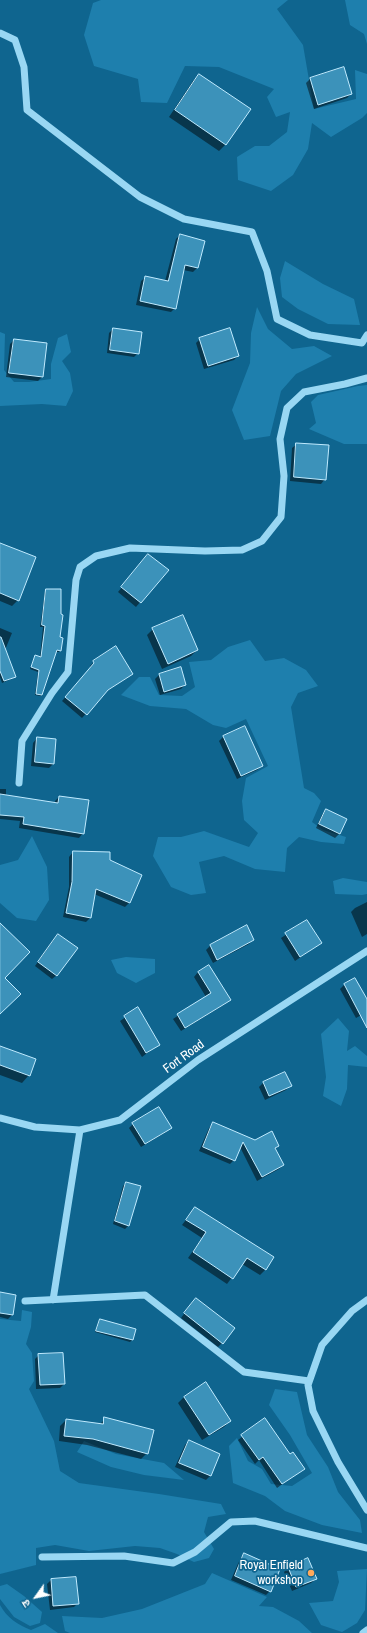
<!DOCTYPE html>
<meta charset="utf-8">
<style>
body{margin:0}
#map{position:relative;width:367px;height:1633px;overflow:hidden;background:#0f658f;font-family:"Archivo Narrow","Noto Sans Devanagari",sans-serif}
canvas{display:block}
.north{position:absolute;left:16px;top:1577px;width:40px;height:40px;-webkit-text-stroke:3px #0f658f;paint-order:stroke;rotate:237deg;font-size:11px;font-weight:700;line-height:16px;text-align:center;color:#fff}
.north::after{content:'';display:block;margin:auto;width:14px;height:18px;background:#fff;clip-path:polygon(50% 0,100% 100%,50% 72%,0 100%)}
</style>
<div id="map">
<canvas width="367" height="1633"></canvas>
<div class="north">उ</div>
</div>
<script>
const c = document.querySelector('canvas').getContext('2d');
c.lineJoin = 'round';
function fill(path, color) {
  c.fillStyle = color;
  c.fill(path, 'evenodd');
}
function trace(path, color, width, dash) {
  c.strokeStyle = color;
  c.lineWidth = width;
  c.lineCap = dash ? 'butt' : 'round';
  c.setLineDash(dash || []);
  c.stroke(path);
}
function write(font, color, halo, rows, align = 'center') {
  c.font = font + ' "Archivo Narrow",sans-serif';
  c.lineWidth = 3.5;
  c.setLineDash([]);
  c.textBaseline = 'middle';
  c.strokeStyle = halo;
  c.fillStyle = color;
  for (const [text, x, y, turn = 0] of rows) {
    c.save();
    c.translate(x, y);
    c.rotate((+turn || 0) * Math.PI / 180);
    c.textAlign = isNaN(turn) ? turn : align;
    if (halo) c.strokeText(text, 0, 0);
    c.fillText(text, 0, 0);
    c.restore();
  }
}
fill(new Path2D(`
 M 101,0 L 288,0 L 277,9 L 303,45 L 314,109 L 356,99 L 355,70 L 367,74 L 367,113 L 362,118 L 331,137 L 312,123 L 308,149 L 293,175 L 271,191 L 238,180 L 237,157 L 255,146 L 269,146 L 287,132 L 290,112 L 276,117 L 267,97 L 274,89 L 219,67 L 185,66 L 167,103 L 141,102 L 138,79 L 94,66 L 84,35 L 93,3 Z
 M 345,0 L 367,0 L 367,44 L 364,34 L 350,25 Z
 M 285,261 L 323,284 L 354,299 L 360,325 L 328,324 L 298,309 L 282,297 L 280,278 Z
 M 257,307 L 268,329 L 292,349 L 314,346 L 332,356 L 296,374 L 281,391 L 270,436 L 244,440 L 232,410 L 250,363 L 251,333 Z
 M 0,332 L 5,334 L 4,370 L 14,382 L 29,382 L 51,379 L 51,364 L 58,338 L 67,334 L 71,352 L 62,361 L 70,373 L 73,391 L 66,406 L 42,404 L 0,406 Z
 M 367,385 L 367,444 L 344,444 L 309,429 L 316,423 L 311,402 L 318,395 L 358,386 Z
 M 250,640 L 265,661 L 284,658 L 306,670 L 318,686 L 298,693 L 291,707 L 304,788 L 314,793 L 321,801 L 312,822 L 323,830 L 346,837 L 344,844 L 321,842 L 299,837 L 287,848 L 285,872 L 255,869 L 224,856 L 199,862 L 206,893 L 191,895 L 171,887 L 153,856 L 158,837 L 181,837 L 204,831 L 249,847 L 258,833 L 244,820 L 242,801 L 246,778 L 268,766 L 246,719 L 226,728 L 213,725 L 186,709 L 150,706 L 121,695 L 139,677 L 150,677 L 159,695 L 182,696 L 195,687 L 189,662 L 211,660 L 228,647 Z
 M 32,836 L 47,867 L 49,900 L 36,921 L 17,918 L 0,903 L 0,865 L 18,860 Z
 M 343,878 L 367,882 L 367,894 L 362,895 L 335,894 L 333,881 Z
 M 126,957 L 155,959 L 155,973 L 136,983 L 117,973 L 111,960 Z
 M 338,1018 L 349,1031 L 347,1051 L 355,1046 L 367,1056 L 367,1067 L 348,1065 L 347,1089 L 341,1106 L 323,1096 L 326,1077 L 321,1034 Z
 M 22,1310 L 32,1312 L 31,1327 L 26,1344 L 32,1353 L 34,1381 L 29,1389 L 54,1441 L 60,1471 L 79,1483 L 159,1494 L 221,1504 L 226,1514 L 208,1517 L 204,1532 L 214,1549 L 209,1558 L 194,1562 L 177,1554 L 160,1548 L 135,1546 L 89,1551 L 55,1545 L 36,1548 L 36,1565 L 0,1574 L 0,1319 L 21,1321 Z
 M 275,1389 L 297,1392 L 307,1435 L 328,1467 L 338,1492 L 360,1520 L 362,1533 L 322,1525 L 285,1511 L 265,1496 L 233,1483 L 229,1446 L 237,1438 L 248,1461 L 262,1469 L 271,1484 L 292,1486 L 312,1473 L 290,1435 L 269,1405 Z
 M 84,1441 L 116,1454 L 164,1463 L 184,1480 L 144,1475 L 111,1467 L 77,1452 Z
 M 367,1569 L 365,1610 L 357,1623 L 342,1632 L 321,1625 L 309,1603 L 333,1601 L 339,1582 L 337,1571 Z
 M 212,1573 L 267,1597 L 259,1606 L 273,1607 L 299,1621 L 312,1633 L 70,1633 L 65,1631 L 62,1616 L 102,1618 L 142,1609 L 205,1584 Z
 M 7,1584 L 24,1596 L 42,1612 L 40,1623 L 30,1626 L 14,1617 L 0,1599 L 0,1586 Z
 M 0,1605 C 7,1618 18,1625 31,1630 L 45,1624 L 58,1633 L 0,1633 Z`), '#1e7fad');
fill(new Path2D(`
 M 343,68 L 351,94 L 347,98 L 314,109 L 306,83 L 310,79 Z
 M 199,75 L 249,109 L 225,145 L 219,151 L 169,117 L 193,81 Z
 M 180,235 L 204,242 L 197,268 L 193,272 L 183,270 L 175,308 L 171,312 L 136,305 L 141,281 L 146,277 L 165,281 L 176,239 Z
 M 113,329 L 138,353 L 134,357 L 107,353 L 109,333 Z
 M 200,339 L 238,356 L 234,360 L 204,369 L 196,343 Z
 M 14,340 L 42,377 L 38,381 L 6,377 L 10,344 Z
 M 297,444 L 325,479 L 321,484 L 290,481 L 292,448 Z
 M 0,544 L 18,600 L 12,606 L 0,601 Z
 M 145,559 L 167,570 L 136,607 L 118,592 Z
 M 47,590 L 60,650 L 59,652 L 56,652 L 42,695 L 40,696 L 35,695 L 38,672 L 30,669 L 34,658 L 35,656 L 40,657 L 43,627 L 40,627 L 45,592 Z
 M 0,628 L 12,633 L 5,650 L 0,650 Z
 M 153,629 L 197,650 L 191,656 L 162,669 L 147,635 Z
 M 94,662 L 132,674 L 104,693 L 82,718 L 62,701 L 91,668 L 90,666 Z
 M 0,663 L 15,676 L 13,678 L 2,683 L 0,677 Z
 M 180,668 L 185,685 L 181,689 L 160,695 L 155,679 L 159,675 Z
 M 223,737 L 262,766 L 257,770 L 237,779 L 219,741 Z
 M 37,738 L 53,764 L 49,768 L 31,766 L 33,743 Z
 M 0,789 L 6,789 L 6,796 L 55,804 L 55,801 L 59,797 L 83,833 L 79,838 L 19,828 L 20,821 L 0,819 Z
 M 326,810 L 340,833 L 335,838 L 316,828 L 322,815 Z
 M 73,852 L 109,861 L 141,875 L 129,903 L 125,907 L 94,894 L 90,918 L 86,922 L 63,917 L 69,887 L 69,857 Z
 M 367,902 L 367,934 L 362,937 L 351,912 L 355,908 Z
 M 307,921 L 321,943 L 295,961 L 281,938 Z
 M 246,927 L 253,939 L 249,944 L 213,963 L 206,950 L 210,946 Z
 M 54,939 L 57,975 L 52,979 L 35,966 Z
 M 198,972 L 229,1000 L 225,1004 L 181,1031 L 173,1019 L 206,997 L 194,977 Z
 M 344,985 L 367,1001 L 367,1012 L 356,1018 L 340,989 Z
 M 138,1009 L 159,1044 L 142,1057 L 120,1021 Z
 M 0,1048 L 29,1075 L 22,1083 L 0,1075 Z
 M 284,1073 L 290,1085 L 286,1090 L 265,1100 L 259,1087 L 263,1083 Z
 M 133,1124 L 170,1128 L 166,1132 L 141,1147 L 129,1128 Z
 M 213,1124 L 255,1141 L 278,1146 L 275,1149 L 283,1165 L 279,1169 L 257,1181 L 240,1147 L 234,1160 L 230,1164 L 199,1151 L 209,1128 Z
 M 126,1183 L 140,1187 L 128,1226 L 125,1229 L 113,1224 L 123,1186 Z
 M 195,1208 L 273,1257 L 265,1270 L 260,1275 L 242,1264 L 227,1284 L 188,1258 L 202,1238 L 182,1225 Z
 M 0,1293 L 12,1315 L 8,1319 L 0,1317 Z
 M 192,1303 L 222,1343 L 218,1347 L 181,1318 Z
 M 100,1320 L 135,1329 L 132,1340 L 130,1342 L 95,1332 Z
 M 39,1355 L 64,1384 L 60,1388 L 36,1389 L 35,1359 Z
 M 184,1397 L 230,1421 L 224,1427 L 202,1440 L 178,1403 Z
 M 105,1419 L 147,1453 L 141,1459 L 87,1445 L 59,1441 L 60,1426 L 66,1420 L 99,1425 Z
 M 264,1420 L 290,1455 L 303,1469 L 277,1488 L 259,1460 L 255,1464 L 238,1440 Z
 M 189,1441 L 219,1454 L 210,1476 L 206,1480 L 175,1467 L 185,1445 Z
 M 244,1554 L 270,1591 L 266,1595 L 231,1580 L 240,1559 Z
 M 288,1568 L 316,1579 L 311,1583 L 292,1591 L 284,1572 Z
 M 51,1580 L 78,1603 L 74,1607 L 50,1610 L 47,1584 Z`), '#0007');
const building = new Path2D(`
 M 344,67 L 352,94 L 318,105 L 310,78 Z
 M 199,74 L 251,109 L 226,145 L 175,110 Z
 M 180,234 L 205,241 L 198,268 L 185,265 L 176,309 L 140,301 L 145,276 L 168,281 Z
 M 113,328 L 142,332 L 139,354 L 110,350 Z
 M 230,328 L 239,356 L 208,366 L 199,338 Z
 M 14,339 L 47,343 L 43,377 L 9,373 Z
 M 296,443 L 329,445 L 326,480 L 294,477 Z
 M 0,543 L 36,557 L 19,601 L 0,593 Z
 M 148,554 L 169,570 L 141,603 L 121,587 Z
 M 46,589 L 61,589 L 61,614 L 63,615 L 60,637 L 63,638 L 61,651 L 57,650 L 42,695 L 36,694 L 39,670 L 31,667 L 35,655 L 41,657 L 45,626 L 42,625 Z
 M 183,615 L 198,650 L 168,664 L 152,628 Z
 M 0,637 L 1,637 L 16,677 L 4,681 L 0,671 Z
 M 116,646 L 133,674 L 108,690 L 87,715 L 65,697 L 94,663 L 93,661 Z
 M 181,667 L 186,685 L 164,692 L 159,674 Z
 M 245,726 L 263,766 L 241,776 L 223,736 Z
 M 37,737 L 56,739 L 54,764 L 35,762 Z
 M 0,794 L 58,803 L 59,796 L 89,800 L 84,834 L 23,824 L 24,817 L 0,815 Z
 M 326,809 L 347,819 L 340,834 L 319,824 Z
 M 73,851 L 110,852 L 110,860 L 142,875 L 130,903 L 96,889 L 91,918 L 66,913 L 72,882 Z
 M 307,920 L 322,943 L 300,957 L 285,933 Z
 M 0,923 L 30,952 L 5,978 L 21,994 L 0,1014 Z
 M 247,925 L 254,940 L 217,960 L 210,945 Z
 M 58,934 L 78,948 L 57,976 L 38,962 Z
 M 209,965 L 231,1000 L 185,1028 L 177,1014 L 211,993 L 198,972 Z
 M 355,978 L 367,999 L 367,1028 L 344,984 Z
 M 138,1007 L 160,1045 L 146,1053 L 124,1016 Z
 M 0,1046 L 36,1059 L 30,1076 L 0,1065 Z
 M 285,1072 L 292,1086 L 269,1096 L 263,1082 Z
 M 159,1107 L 172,1128 L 145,1144 L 132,1123 Z
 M 213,1122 L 255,1140 L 272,1131 L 279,1146 L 275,1148 L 284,1165 L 262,1177 L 243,1142 L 235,1161 L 203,1147 Z
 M 126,1182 L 141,1186 L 129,1226 L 115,1221 Z
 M 195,1207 L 274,1257 L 266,1270 L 247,1258 L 233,1279 L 193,1252 L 206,1232 L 186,1220 Z
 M 0,1292 L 16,1295 L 13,1315 L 0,1313 Z
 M 196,1298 L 235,1328 L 223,1344 L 184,1313 Z
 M 100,1319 L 136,1329 L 133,1340 L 96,1331 Z
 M 63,1353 L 65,1384 L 40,1385 L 38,1354 Z
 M 206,1382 L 231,1421 L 209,1435 L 184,1397 Z
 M 104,1417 L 154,1430 L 148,1454 L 93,1439 L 64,1436 L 66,1419 L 103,1424 Z
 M 265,1418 L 290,1454 L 293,1452 L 305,1469 L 282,1484 L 263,1457 L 259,1460 L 241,1435 Z
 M 189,1440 L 220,1454 L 211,1476 L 179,1463 Z
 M 244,1553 L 280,1569 L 271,1592 L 235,1576 Z
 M 308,1558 L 317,1579 L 296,1587 L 288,1567 Z
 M 76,1577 L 79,1604 L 53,1606 L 51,1579 Z`);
fill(building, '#3c92ba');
trace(building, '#c0eafe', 1);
trace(new Path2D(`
 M 0,33 L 15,40 L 24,67 L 27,110 L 140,197 L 184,219 L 252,232 L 267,271 L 277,319 L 310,335 L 362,343 L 367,335
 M 19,783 L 22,741 L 52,693 L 68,672 L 76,580 L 80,567 L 96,556 L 130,548 L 205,551 L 242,550 L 262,541 L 281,517 L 284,476 L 280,439 L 287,408 L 304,392 L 345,384 L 367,378
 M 0,1118 L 35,1127 L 80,1130 L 120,1120 L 198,1060 L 367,951
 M 53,1300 L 80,1130
 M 367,1300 L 352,1311 L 322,1345 L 308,1385 L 313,1411 L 338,1462 L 367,1510
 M 25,1301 L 145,1295 L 244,1372 L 309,1381
 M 42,1557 L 124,1556 L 173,1563 L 195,1552 L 231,1522 L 255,1521 L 367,1548
 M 363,1633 L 367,1630`), '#99d7f3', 7);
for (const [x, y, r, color] of [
 [311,1573,4,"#ffa95b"]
]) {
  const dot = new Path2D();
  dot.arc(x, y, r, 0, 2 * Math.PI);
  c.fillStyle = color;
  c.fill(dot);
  trace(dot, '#0f658f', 1.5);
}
write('13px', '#fff', '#0f658f', [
 ["Fort Road",184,1057,-36]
]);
write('13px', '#fff', '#0f658f', [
 ["Royal Enfield",303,1566],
 ["workshop",303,1581]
], 'right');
</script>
